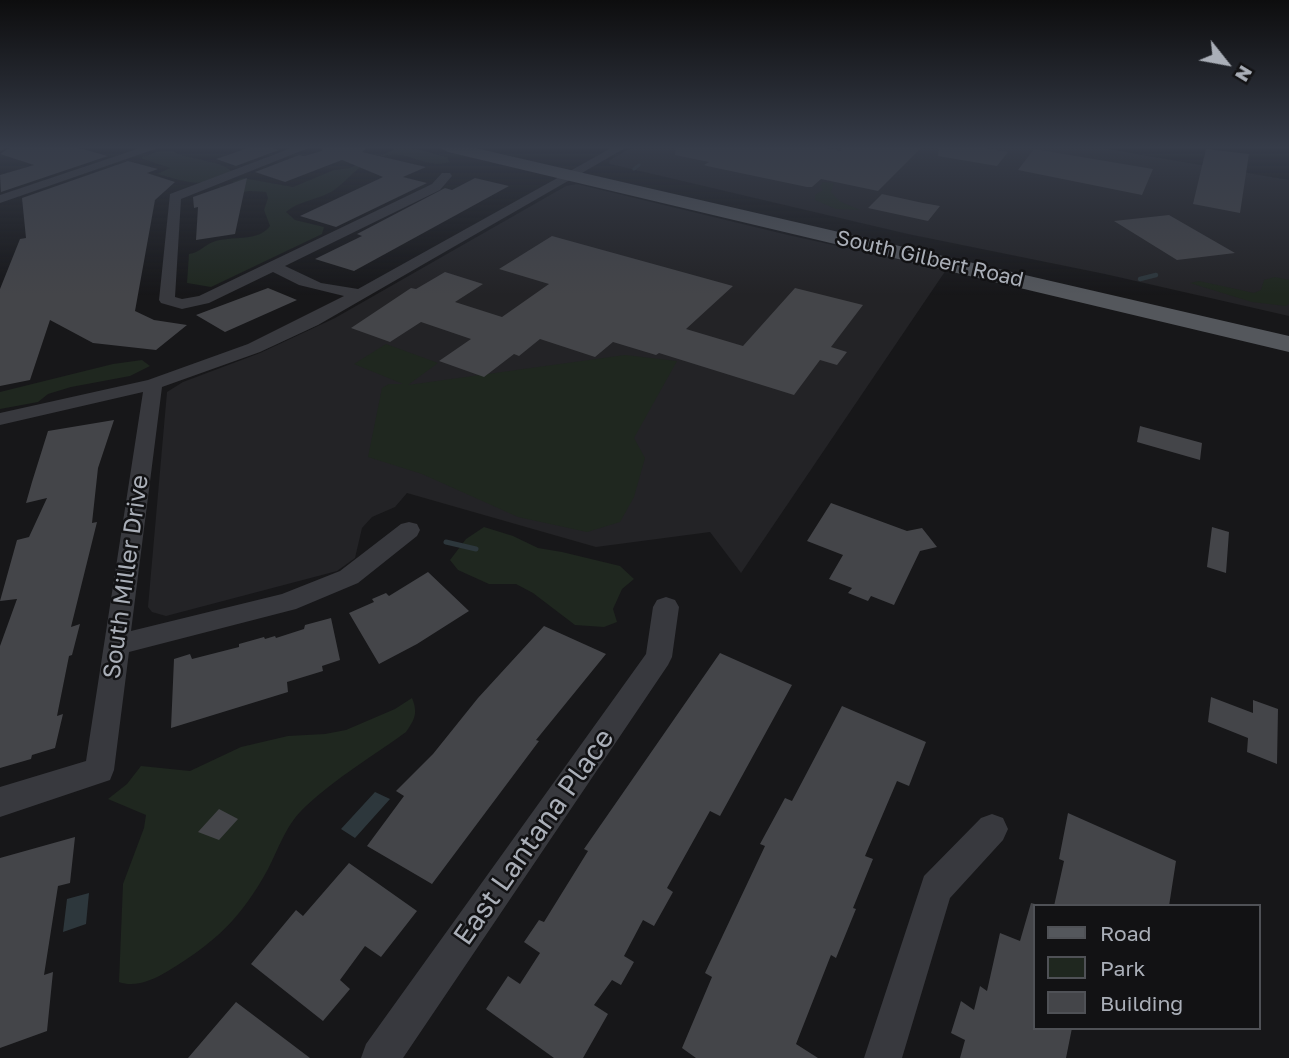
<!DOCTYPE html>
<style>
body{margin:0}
#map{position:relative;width:1289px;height:1058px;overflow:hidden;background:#171719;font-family:"Golos Text",sans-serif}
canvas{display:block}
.legend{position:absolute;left:1033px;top:904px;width:228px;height:126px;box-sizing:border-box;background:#121214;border:2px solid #4f5156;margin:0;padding:9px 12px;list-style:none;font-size:21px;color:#aaafb8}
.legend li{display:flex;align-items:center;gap:14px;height:35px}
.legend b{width:35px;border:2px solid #4f5156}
.north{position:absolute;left:1191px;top:28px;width:70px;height:70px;-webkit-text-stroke:5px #121214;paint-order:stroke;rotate:121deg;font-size:19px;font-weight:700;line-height:28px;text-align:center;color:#aaafb8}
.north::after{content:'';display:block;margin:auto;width:24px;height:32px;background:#aaafb8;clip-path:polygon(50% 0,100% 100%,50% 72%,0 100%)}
</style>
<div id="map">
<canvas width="1289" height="1058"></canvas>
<ul class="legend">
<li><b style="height:9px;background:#54575c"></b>Road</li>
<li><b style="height:19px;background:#1f271f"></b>Park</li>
<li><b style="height:19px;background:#444549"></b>Building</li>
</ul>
<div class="north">N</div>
</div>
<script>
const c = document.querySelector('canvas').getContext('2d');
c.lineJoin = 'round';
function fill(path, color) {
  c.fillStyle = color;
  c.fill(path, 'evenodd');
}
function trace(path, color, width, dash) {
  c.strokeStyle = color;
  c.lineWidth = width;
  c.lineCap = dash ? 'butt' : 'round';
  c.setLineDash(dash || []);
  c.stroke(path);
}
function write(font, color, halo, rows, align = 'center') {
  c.font = font + ' "Golos Text",sans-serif';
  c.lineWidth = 5;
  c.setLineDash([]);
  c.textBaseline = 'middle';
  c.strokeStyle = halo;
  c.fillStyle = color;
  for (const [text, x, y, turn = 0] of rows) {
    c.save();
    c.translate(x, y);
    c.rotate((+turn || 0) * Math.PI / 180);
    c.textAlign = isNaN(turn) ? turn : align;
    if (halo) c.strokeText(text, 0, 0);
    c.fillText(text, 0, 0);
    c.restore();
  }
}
fill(new Path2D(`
 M 633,147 L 1096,147 L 1289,180 L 1289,316 L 1105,274 L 908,234 L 610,164 L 609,161 L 613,158 Z
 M 577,184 L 788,235 L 946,270 L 741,573 L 710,532 L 596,547 L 407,493 L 395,507 L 372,517 L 362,528 L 355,558 L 337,571 L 166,616 L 152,612 L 148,607 L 167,392 L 183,382 L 260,353 L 335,318 L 566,186 Z`), '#232326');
fill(new Path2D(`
 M 391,147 L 408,147 L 447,157 L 450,162 C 424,169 413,153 391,155 C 361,157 351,180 331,192 C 316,200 299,201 286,212 L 295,220 L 324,227 L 322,234 L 211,287 L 187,283 L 189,254 C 199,253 203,246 213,242 C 231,235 257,243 270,226 L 264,210 L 268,198 L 266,192 L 249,191 L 230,195 L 218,186 L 236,189 L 244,186 L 232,182 L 243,178 L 293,187 L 334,170 L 349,168 L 394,150 Z
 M 172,151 C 188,160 221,160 231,171 C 201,190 189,182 157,174 L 170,168 L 140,158 L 156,152 Z
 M 823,182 L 834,183 L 831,192 L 839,201 L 860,210 L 836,209 L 815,200 L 815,195 L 823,190 L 820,186 Z
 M 1275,277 L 1289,280 L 1289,304 L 1286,306 L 1252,302 L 1190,283 L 1199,281 L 1254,293 L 1261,290 L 1264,280 Z
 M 386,344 L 438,363 L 408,385 L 625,355 L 677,361 L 634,438 L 645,458 L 634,497 L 620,522 L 587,532 L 518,517 L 422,474 L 368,457 L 382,388 L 389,384 L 403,384 L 354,364 Z
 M 142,360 L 150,366 L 130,376 L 71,387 L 48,394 L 38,402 L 0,409 L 0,392 L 113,364 Z
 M 484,527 L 513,536 L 538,548 L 562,552 L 620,566 L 634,579 L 622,589 L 613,609 L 617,622 L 604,627 L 575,625 L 533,593 L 516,584 L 489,584 L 458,570 L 450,560 L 466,539 Z
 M 412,698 C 418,713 415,719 406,732 C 373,756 336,778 306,806 C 286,824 280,846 268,869 C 242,917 215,943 168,971 C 153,980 135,988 119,982 L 123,884 L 144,828 L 146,815 L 108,799 L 127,784 L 141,766 L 190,771 L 241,747 L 288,736 L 325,734 L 346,730 L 395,709 Z`), '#1f271f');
fill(new Path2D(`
 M 375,792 L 390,799 L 355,838 L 341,829 Z
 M 89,893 L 86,924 L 63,932 L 67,899 Z`), '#2d373c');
trace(new Path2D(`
 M 634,169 L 639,165`), '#2d373c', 3.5);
trace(new Path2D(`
 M 1140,279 L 1156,275`), '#2d373c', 4.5);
trace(new Path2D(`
 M 446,542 L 476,549`), '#2d373c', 5);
fill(new Path2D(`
 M 11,147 L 75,147 L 108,156 L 1,192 L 0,175 L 34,165 L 0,154 Z
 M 269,147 L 279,150 L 236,166 L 216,159 L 248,148 Z
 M 323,147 L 368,147 L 362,152 L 426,167 L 403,177 L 427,183 L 336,227 L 300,216 L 383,177 L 342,160 L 285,182 L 255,172 L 299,155 L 304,156 L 322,151 Z
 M 676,147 L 820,147 L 841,151 L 842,147 L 922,147 L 878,191 L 821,179 L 812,187 L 807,187 L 707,166 L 704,165 L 709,162 L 675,155 Z
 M 939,147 L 978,147 L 1008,152 L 997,166 L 938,156 Z
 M 1034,149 L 1153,169 L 1142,195 L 1018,170 Z
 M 1206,149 L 1249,154 L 1240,213 L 1193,204 Z
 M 128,161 L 158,169 L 147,173 L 175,182 L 155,200 L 135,311 L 154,320 L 187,325 L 156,350 L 93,343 L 50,320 L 30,380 L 0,386 L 0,289 L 20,239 L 26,238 L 22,198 Z
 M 247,178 L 235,234 L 196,240 L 198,207 L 194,208 L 193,197 Z
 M 475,178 L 509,186 L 354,271 L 315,259 L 362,236 L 357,234 L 445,188 L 452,190 Z
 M 882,194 L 923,203 L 940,206 L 928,221 L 868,208 Z
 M 1169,215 L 1235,253 L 1177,260 L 1114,221 Z
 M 552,236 L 733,286 L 686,329 L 743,346 L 795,288 L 863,305 L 831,347 L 847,352 L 837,365 L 820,360 L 794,395 L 659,353 L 656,355 L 613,342 L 595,357 L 540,339 L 519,356 L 514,354 L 484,377 L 439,361 L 471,339 L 421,322 L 390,342 L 351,328 L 411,288 L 416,289 L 445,272 L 483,284 L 455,302 L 502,317 L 549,284 L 499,269 Z
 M 268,288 L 297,300 L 225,332 L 196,315 Z
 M 114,420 L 98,468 L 92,523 L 97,522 L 71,627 L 80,624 L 72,655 L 69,656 L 57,716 L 63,714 L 55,748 L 32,755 L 31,759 L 0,768 L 0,646 L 17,599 L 0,601 L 17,540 L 29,537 L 47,498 L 26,503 L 32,482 L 48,431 Z
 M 1140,426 L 1202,443 L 1200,460 L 1137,442 Z
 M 831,503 L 907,531 L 922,528 L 937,547 L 920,551 L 894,605 L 871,596 L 868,601 L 848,593 L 852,588 L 829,579 L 843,555 L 807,541 Z
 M 1212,527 L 1229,532 L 1226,573 L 1207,567 Z
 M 428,572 L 469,611 L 417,644 L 379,664 L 349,613 L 374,602 L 372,599 L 386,593 L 389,596 Z
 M 331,618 L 340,660 L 322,666 L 323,671 L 287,682 L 288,692 L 171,728 L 174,659 L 190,654 L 192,659 L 239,647 L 239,644 L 264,637 L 265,639 L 275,636 L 276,638 L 304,629 L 305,625 Z
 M 544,626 L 606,654 L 536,740 L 539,741 L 432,884 L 367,846 L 404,796 L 396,791 L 433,754 L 478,698 Z
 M 720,653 L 792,685 L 720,816 L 710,811 L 667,888 L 673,892 L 654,926 L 643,920 L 624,956 L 634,962 L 621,985 L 612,980 L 594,1005 L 608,1014 L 583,1058 L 554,1058 L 486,1009 L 508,976 L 520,984 L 540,953 L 524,942 L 539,920 L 544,922 L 588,851 L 584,849 Z
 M 1211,697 L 1253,713 L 1253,700 L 1278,709 L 1277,764 L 1247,752 L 1248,738 L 1208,722 Z
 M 842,706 L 926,742 L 909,786 L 897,781 L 865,856 L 873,859 L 853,908 L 856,909 L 836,958 L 831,955 L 796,1044 L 818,1058 L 696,1058 L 682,1048 L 712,977 L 705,973 L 765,846 L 760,844 L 785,798 L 792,801 Z
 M 219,809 L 238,819 L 219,840 L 198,832 Z
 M 1068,813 L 1176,861 L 1169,906 L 1054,906 L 1064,861 L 1059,859 Z
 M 75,837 L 70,883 L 58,886 L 44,975 L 53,972 L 47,1031 L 0,1048 L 0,858 Z
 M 349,863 L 417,911 L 381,957 L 365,946 L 340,980 L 350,989 L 323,1021 L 251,964 L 296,910 L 303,916 Z
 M 1031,903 L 1035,904 L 1035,1028 L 1072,1028 L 1066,1058 L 960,1058 L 965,1040 L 951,1033 L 961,1001 L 974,1010 L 980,986 L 987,991 L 1000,933 L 1020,941 Z
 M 236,1002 L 310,1058 L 188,1058 Z`), '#444549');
fill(new Path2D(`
 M 0,147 L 9,147 L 0,151 Z
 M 143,147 L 161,147 L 0,203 L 0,195 Z
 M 294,147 L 311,147 L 181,199 L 175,297 L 182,299 L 199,296 L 432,184 L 442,173 L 450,173 L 452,176 L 440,190 L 285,266 L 321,283 L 358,289 L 613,147 L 627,147 L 318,325 L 260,352 L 162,387 L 131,631 L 282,594 L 340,571 L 401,524 L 409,522 L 417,524 L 420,530 L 417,536 L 358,583 L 296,609 L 129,652 L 114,770 L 110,780 L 0,817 L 0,787 L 86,761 L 143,392 L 0,425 L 0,413 L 148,380 L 248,344 L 344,296 L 299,285 L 273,272 L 209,303 L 182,309 L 161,303 L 159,300 L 170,194 Z
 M 666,597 L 675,600 L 679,607 L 672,657 L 668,665 L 403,1058 L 361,1058 L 366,1044 L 646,654 L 653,607 L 657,600 Z
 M 992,814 L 1003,818 L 1008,829 L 1003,840 L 950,898 L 902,1058 L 864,1058 L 924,876 L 981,818 Z`), '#38393e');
fill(new Path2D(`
 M 439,147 L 471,147 L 1289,336 L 1289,352 L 448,152 Z`), '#54575c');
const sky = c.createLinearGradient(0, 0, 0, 295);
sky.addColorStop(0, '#0d0d0e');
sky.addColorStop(0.5, '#363c49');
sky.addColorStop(1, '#363c4900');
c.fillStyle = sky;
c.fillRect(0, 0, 1289, 295);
write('21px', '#aaafb8', '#121214', [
 ["South Gilbert Road",930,259,13]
]);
write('24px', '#aaafb8', '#121214', [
 ["South Miller Drive",126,577,-82]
]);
write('28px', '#aaafb8', '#121214', [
 ["East Lantana Place",534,837,-55]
]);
</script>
